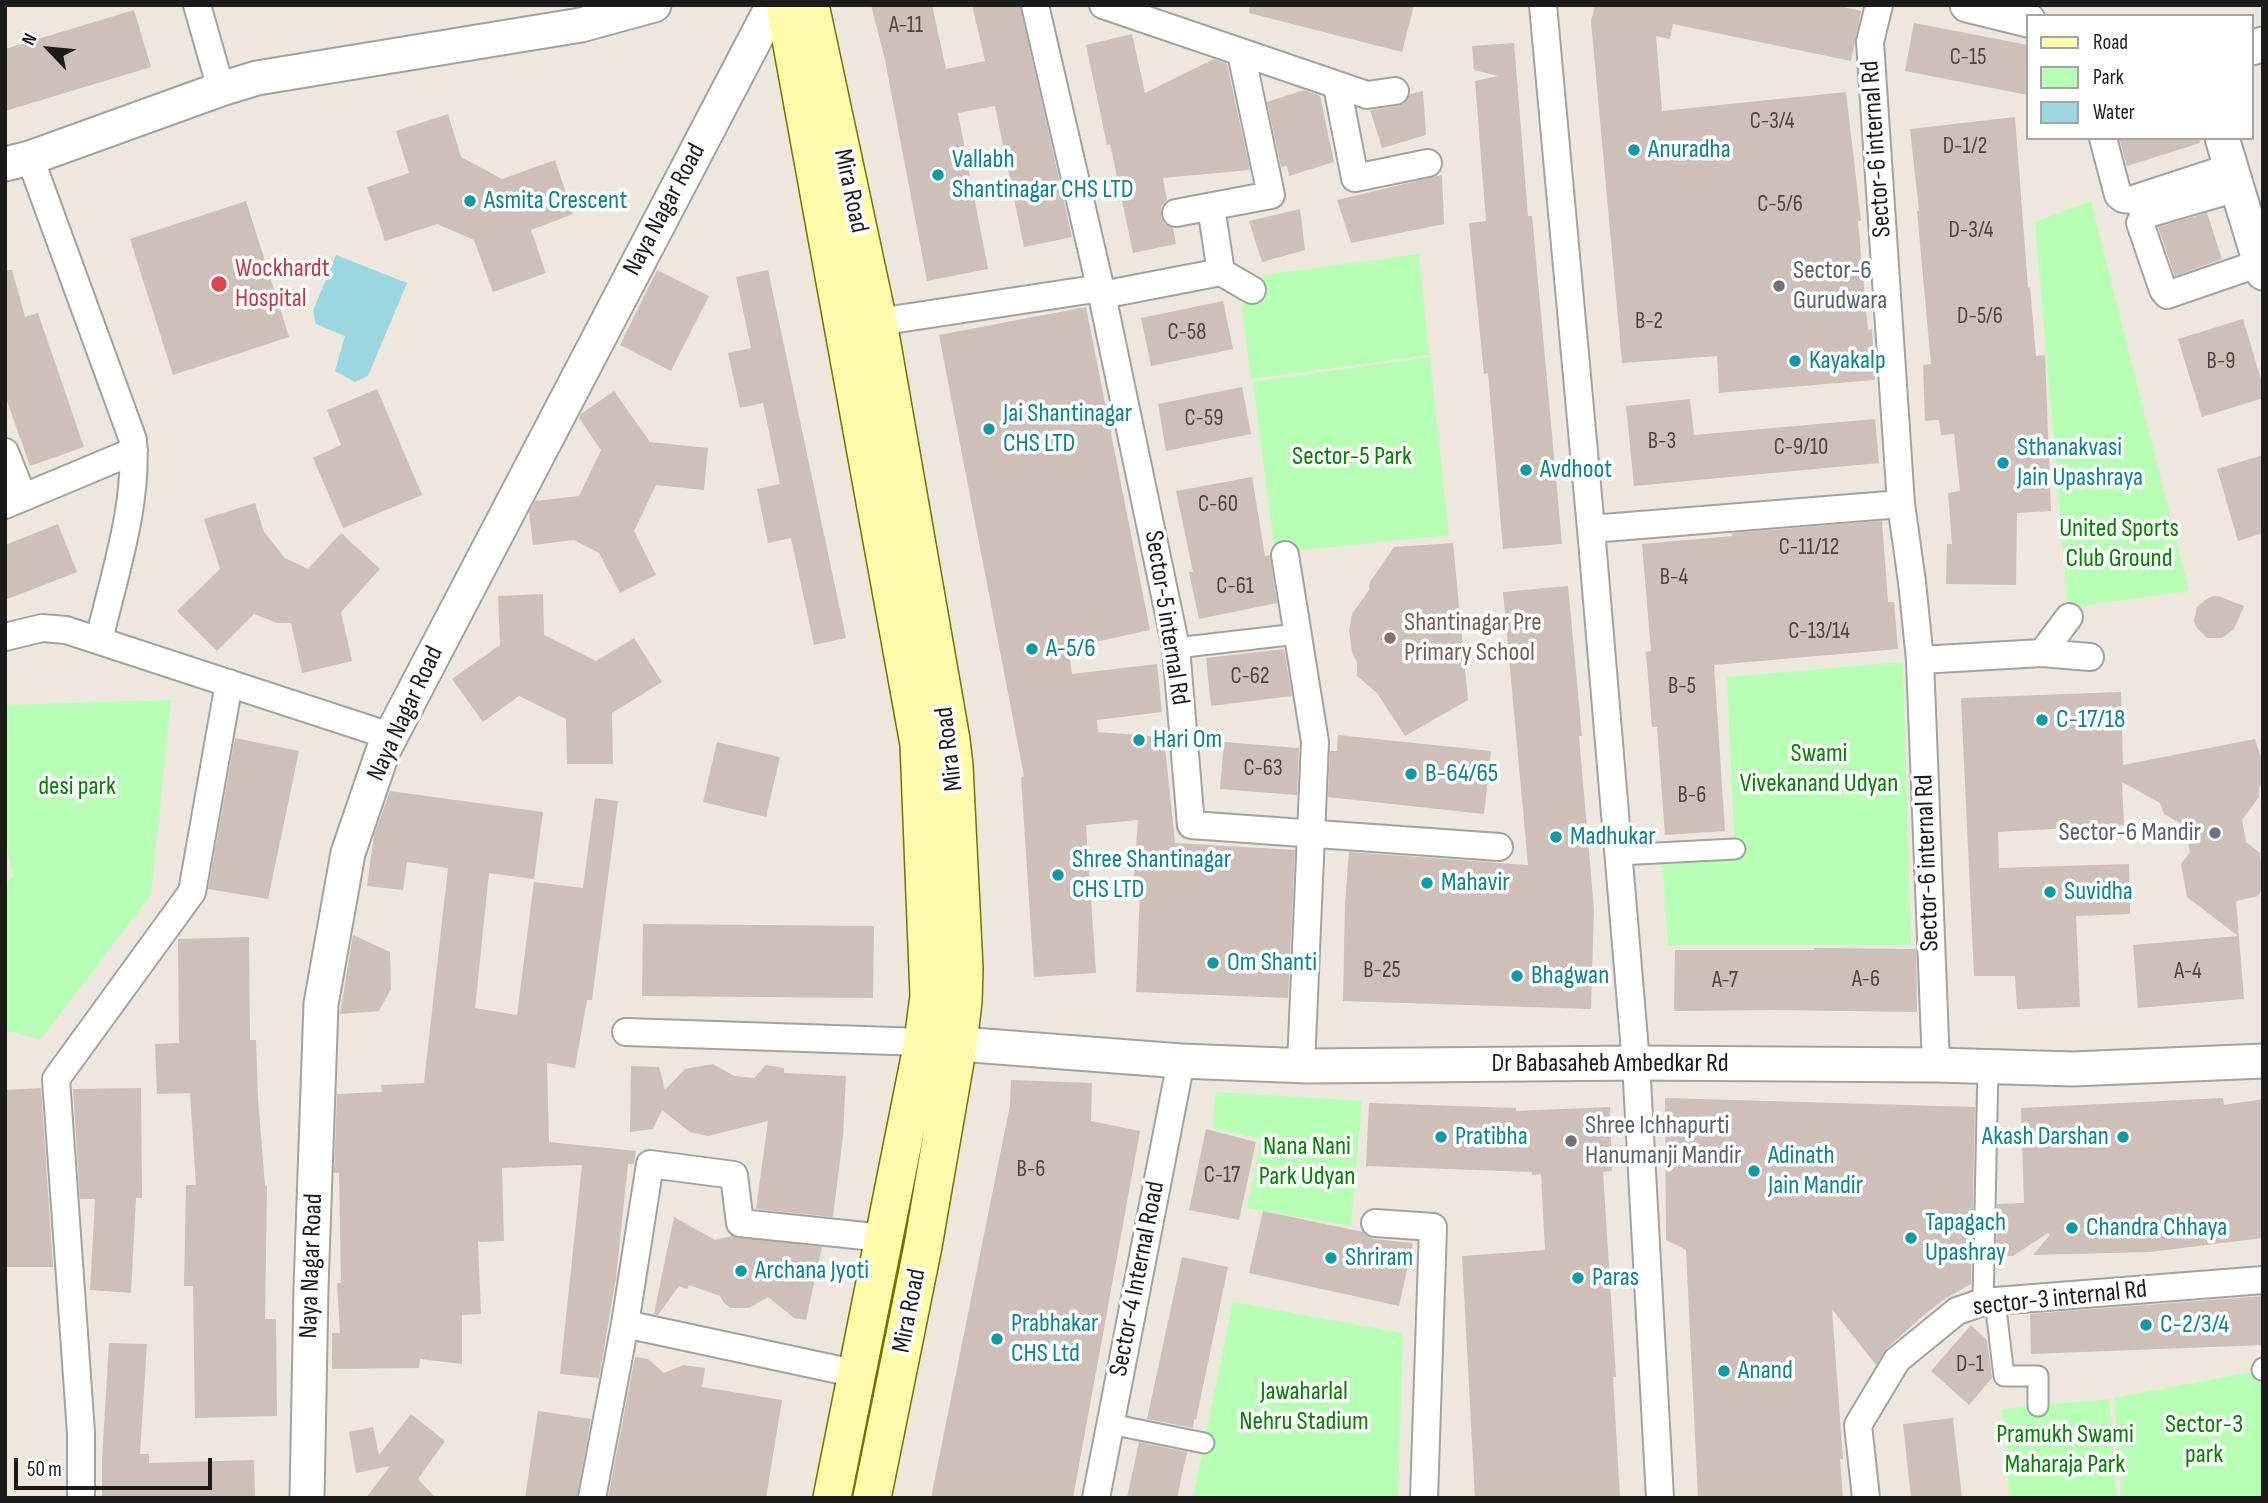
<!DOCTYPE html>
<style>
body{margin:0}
#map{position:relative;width:2268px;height:1503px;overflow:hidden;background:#eee7de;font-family:"Sofia Sans Condensed",sans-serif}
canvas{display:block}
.frame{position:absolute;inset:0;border:7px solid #1b1b1b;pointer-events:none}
.legend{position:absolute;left:2026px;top:14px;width:228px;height:126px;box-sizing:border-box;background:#fff;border:2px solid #a4a4a4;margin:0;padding:9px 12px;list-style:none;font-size:21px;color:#1b1b1b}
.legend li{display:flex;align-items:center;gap:14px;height:35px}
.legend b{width:35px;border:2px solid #a4a4a4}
.north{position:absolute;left:14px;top:14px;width:70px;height:70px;-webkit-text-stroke:5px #fff;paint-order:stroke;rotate:296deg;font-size:19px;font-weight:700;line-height:28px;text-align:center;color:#1b1b1b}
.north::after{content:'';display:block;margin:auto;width:24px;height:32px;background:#1b1b1b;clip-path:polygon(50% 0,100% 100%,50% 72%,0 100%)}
.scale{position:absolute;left:14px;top:1458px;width:198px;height:32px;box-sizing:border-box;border:4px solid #1b1b1b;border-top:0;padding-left:9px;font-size:21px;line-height:24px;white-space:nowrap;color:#1b1b1b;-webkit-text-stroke:5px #fff;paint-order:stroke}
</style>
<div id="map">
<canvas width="2268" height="1503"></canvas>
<div class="frame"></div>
<ul class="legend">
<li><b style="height:9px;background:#fffbab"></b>Road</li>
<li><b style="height:19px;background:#b6ffb5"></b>Park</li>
<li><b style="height:19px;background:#9ad8e1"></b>Water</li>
</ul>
<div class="north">N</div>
<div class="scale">50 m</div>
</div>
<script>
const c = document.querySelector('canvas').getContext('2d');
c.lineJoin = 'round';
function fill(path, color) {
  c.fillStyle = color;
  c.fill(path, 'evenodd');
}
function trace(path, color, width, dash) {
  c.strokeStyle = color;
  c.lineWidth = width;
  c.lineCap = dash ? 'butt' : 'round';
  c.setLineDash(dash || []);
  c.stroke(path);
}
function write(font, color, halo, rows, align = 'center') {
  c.font = font + ' "Sofia Sans Condensed",sans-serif';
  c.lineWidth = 7;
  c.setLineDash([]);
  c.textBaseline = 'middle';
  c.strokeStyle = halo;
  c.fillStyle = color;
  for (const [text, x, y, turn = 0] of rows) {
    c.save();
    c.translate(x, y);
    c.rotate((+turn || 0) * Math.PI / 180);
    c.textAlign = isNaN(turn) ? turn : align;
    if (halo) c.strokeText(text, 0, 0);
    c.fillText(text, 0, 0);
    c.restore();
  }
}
fill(new Path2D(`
 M 2091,201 L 2189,591 L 2068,608 L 2035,222 Z
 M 1419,254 L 1429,355 L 1251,379 L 1242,309 L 1262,275 Z
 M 1430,357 L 1449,535 L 1275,553 L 1253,382 Z
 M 1903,662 L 1911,945 L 1668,945 L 1662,858 L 1735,854 L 1727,677 Z
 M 171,700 L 151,895 L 40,1040 L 5,1030 L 5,885 L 13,876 L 5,837 L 5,705 Z
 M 1216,1092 L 1362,1101 L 1351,1226 L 1247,1208 L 1261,1139 L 1212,1128 Z
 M 1233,1302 L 1403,1333 L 1398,1498 L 1193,1498 Z
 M 2262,1370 L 2263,1498 L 2122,1498 L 2114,1398 Z
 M 2109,1399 L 2117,1498 L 2010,1498 L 2002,1409 Z`), '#b6ffb5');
fill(new Path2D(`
 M 336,255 L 407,283 L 368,376 L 355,382 L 335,371 L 345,336 L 316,324 L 313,311 Z`), '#9ad8e1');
fill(new Path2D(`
 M 871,5 L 932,5 L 946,69 L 985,61 L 972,5 L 1020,5 L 1072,237 L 1024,247 L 995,106 L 958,113 L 988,269 L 927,281 L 885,60 Z
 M 1250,5 L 1414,5 L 1402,52 L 1249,13 Z
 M 1595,5 L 1834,5 L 1861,11 L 1851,61 L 1673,24 L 1670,39 L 1656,36 L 1662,111 L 1846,92 L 1861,221 L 1858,221 L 1868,330 L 1872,329 L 1875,380 L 1719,393 L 1717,356 L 1622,363 L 1591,21 Z
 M 134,10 L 151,67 L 5,111 L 5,49 Z
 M 1914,23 L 2028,45 L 2028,95 L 1905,71 Z
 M 1132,34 L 1145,93 L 1214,59 L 1227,64 L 1250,170 L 1163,178 L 1167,200 L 1161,207 L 1161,217 L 1165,224 L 1173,228 L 1176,244 L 1133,253 L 1110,144 L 1107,145 L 1086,45 Z
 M 1514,43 L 1528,216 L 1532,216 L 1562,544 L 1503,549 L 1488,373 L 1484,374 L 1469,223 L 1486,221 L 1475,81 L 1498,76 L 1474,70 L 1472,46 Z
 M 1304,90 L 1320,96 L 1334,162 L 1289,176 L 1287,166 L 1281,167 L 1267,102 Z
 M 1423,91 L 1426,135 L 1382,148 L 1370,110 L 1398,106 L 1405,103 L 1410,94 Z
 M 448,114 L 461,157 L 502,179 L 555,160 L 573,214 L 531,230 L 546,273 L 493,292 L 474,240 L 437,224 L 385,241 L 367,187 L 409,173 L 396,131 Z
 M 2015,117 L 2028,288 L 2030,287 L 2036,356 L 2045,355 L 2051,511 L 2017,513 L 2016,585 L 1946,584 L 1947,544 L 1952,544 L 1948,493 L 1960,491 L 1954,434 L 1941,435 L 1939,420 L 1925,421 L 1923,365 L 1931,364 L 1917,211 L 1919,211 L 1910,129 Z
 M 2119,138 L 2199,138 L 2200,143 L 2127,166 Z
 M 1442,175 L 1444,224 L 1351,243 L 1337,200 Z
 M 246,201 L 289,337 L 173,375 L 130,239 Z
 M 1300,209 L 1305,250 L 1262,262 L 1249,221 Z
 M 2207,213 L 2222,259 L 2175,276 L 2158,227 Z
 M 5,270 L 12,270 L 25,317 L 38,313 L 84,447 L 30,466 L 5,395 Z
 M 657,270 L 709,296 L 671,371 L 620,345 Z
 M 768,270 L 846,638 L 814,645 L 791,538 L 768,543 L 757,489 L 780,484 L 763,403 L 740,408 L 728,353 L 751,348 L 736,277 Z
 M 1223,301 L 1233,349 L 1151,366 L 1141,318 Z
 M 1086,307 L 1150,630 L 1068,648 L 1072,674 L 1157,664 L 1162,712 L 1097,720 L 1098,732 L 1164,737 L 1175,843 L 1295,850 L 1288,998 L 1136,992 L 1140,891 L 1133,890 L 1138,820 L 1086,825 L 1096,973 L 1034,977 L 1021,777 L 1024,776 L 939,335 Z
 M 2243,319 L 2263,386 L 2263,398 L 2202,417 L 2178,339 Z
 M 1242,387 L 1251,434 L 1166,451 L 1158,404 Z
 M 377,389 L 422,495 L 343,528 L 313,458 L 341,445 L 327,410 Z
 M 614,391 L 650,442 L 708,448 L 704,490 L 656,485 L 634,531 L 656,575 L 620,593 L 599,553 L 574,540 L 533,545 L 529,512 L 535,501 L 579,496 L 601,450 L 579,418 L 581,414 Z
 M 1690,399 L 1694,435 L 1875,419 L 1879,463 L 1634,486 L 1626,406 Z
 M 2263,455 L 2263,533 L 2238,541 L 2217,469 Z
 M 1252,477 L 1265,556 L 1270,555 L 1277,603 L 1199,619 L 1189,572 L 1193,572 L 1176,491 Z
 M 255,503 L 264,532 L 285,558 L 308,569 L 341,533 L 380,569 L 341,612 L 352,661 L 302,673 L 291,623 L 277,623 L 254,614 L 217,651 L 177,611 L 220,569 L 204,519 Z
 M 1882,521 L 1888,602 L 1894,602 L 1898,649 L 1714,665 L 1725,831 L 1665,835 L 1657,727 L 1652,727 L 1646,652 L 1651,651 L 1642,544 L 1732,536 L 1732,533 Z
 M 58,524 L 77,572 L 5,600 L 5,545 Z
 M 1453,543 L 1468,700 L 1405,736 L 1377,693 L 1357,676 L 1357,662 L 1352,652 L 1349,630 L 1352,614 L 1369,590 L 1370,582 L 1394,547 Z
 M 1568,586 L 1582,736 L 1579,736 L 1594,910 L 1591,1009 L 1343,1001 L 1345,903 L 1349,852 L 1528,865 L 1503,592 Z
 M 543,594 L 544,635 L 596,661 L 634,638 L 662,682 L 612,713 L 613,764 L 567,764 L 566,719 L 519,696 L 483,722 L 452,679 L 500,645 L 498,596 Z
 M 2214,596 L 2221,597 L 2244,606 L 2234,629 L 2222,638 L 2207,638 L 2197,628 L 2194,621 L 2197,607 L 2208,598 Z
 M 1284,649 L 1292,696 L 1211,706 L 1206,658 Z
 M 2121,692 L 2123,765 L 2255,739 L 2263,764 L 2263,782 L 2259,788 L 2259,797 L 2242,820 L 2246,842 L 2260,853 L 2263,888 L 2258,896 L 2236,901 L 2244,999 L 2138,1008 L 2133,945 L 2238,936 L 2187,897 L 2181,864 L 2190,852 L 2185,826 L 2164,814 L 2160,803 L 2122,782 L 2124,825 L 1998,832 L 1999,868 L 2129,864 L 2130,914 L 2076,916 L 2080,1007 L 2017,1009 L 2015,976 L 1974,976 L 1961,698 Z
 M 1338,735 L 1491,751 L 1484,814 L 1328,797 L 1330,751 L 1337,751 Z
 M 235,738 L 299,751 L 268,899 L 208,889 Z
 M 717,742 L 780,757 L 766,817 L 703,802 Z
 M 1224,742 L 1299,748 L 1297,795 L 1220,789 Z
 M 390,791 L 543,812 L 534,879 L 489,873 L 475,1008 L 517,1015 L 534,882 L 583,888 L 595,798 L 618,801 L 592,1000 L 587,1000 L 575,1068 L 547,1063 L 549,1142 L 636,1151 L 634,1164 L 628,1164 L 616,1278 L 599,1378 L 560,1374 L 582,1165 L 502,1168 L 504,1241 L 478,1242 L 481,1314 L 462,1315 L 462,1364 L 420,1359 L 419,1368 L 332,1369 L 332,1333 L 340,1333 L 337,1283 L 341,1283 L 339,1173 L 334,1173 L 337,1094 L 382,1092 L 381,1085 L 424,1083 L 448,868 L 407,862 L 403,890 L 367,886 L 374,835 Z
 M 643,924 L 874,926 L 873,998 L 642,996 Z
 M 353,935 L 390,952 L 391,989 L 379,1011 L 340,1014 Z
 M 249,937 L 250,1040 L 256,1040 L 258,1098 L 265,1186 L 267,1186 L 265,1319 L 276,1319 L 277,1416 L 195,1418 L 193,1286 L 184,1286 L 186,1185 L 196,1185 L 190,1093 L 157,1094 L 155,1044 L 179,1043 L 178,939 Z
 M 1814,948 L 1916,949 L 1917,1012 L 1775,1010 L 1674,1011 L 1675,950 L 1814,950 Z
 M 713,1064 L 734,1076 L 754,1078 L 766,1065 L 784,1068 L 784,1073 L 846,1076 L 843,1136 L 833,1217 L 756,1209 L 768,1121 L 708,1136 L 690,1132 L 662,1110 L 653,1129 L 630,1132 L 631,1066 L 659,1067 L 665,1090 L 685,1069 Z
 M 1011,1080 L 1092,1083 L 1091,1121 L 1140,1131 L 1073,1498 L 931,1498 L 1010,1105 Z
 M 41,1088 L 53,1267 L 6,1267 L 5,1090 Z
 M 141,1088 L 142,1198 L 136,1198 L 131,1293 L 90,1290 L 95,1199 L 80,1199 L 73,1089 Z
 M 1665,1098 L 1975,1107 L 1971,1284 L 1943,1300 L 1924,1315 L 1887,1348 L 1876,1365 L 1832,1309 L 1843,1459 L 1840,1459 L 1843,1498 L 1698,1498 L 1686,1250 L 1666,1240 Z
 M 2223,1098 L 2224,1105 L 2263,1099 L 2263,1238 L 2150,1252 L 2033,1255 L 2050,1235 L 2048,1233 L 2013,1256 L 1996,1256 L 1997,1204 L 2024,1203 L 2021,1108 Z
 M 1369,1103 L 1516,1108 L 1516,1111 L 1610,1107 L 1612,1171 L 1603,1172 L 1616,1377 L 1613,1377 L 1620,1498 L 1475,1498 L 1462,1256 L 1545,1250 L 1541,1174 L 1532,1175 L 1532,1172 L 1366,1166 Z
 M 1206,1129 L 1256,1142 L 1239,1220 L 1189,1210 Z
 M 1263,1211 L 1363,1232 L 1373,1239 L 1413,1243 L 1399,1306 L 1249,1273 Z
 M 674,1217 L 715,1240 L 732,1236 L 822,1247 L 806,1320 L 794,1318 L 768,1297 L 749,1308 L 730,1308 L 724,1303 L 720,1296 L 689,1285 L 687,1289 L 679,1286 L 658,1315 L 654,1314 Z
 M 1182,1257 L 1228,1267 L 1196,1420 L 1194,1419 L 1193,1428 L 1147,1419 Z
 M 2263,1296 L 2263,1345 L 2031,1354 L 2030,1314 Z
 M 1971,1325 L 1987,1340 L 1992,1378 L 1969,1405 L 1931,1371 Z
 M 109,1343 L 147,1344 L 140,1454 L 149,1454 L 149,1463 L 254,1460 L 255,1498 L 102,1498 L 102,1460 Z
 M 635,1357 L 648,1359 L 664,1373 L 683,1365 L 705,1368 L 702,1387 L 782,1400 L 766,1498 L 608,1498 Z
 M 538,1411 L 591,1419 L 577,1498 L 525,1498 Z
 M 411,1414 L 445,1441 L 418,1479 L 436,1498 L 366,1498 L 390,1466 L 356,1473 L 349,1432 L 373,1427 L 379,1455 Z
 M 1953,1418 L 1962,1498 L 1911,1498 L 1903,1424 Z
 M 1139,1442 L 1187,1452 L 1177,1498 L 1127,1498 Z`), '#cebfb8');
const pedestrian = new Path2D(`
 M 1176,648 L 1297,634
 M 1618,855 L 1735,849
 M 1995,1301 L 2004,1376 L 2038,1376 L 2038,1406
 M 1983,1302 L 1988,1067
 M 2262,1370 L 2263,1368
 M 1110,1424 L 1204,1443`);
const minor = new Path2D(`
 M 197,5 L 221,89
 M 1035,5 L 1102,295 L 1176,648 L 1191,825 L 1499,847
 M 1103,5 L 1367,95 L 1395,91
 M 1543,5 L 1591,529 L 1636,1063 L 1660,1498
 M 1879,5 L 1870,42 L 1901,504 L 1912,582 L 1920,660 L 1936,1065
 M 1337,86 L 1355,178 L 1428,163
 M 2103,138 L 2118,195 L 2123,199 L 2130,200 L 2231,167
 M 30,158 L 133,440 C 138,505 114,576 99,640
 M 2237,188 L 2144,215 L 2140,223 L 2163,290 L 2167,295 L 2260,263
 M 1211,207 L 1221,272
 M 1176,213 L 1271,195 L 1241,53
 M 1102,295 L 1221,272 L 1252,290
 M 878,322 L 1101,288
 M 5,452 L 23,497
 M 5,505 L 134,451
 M 1591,529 L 1901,504
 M 1285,555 L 1315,742 L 1301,1065
 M 5,637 L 42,628 L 66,630 L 390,736
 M 2042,653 L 2090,657
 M 1920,660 L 2042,653 L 2069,617
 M 626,1032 L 923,1042
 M 1375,1223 L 1433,1227 L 1424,1498
 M 625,1324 L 858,1374
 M 81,1498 L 81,1433 L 56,1079 L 192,892 L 229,683
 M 592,1498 L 625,1324 L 650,1164 L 734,1175 L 740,1223 L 884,1238
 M 1096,1498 L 1181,1061
 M 1866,1498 L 1858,1425 L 1897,1360 L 1957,1311 L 1983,1302 L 2263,1280`);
const tertiary = new Path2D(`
 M 1967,5 L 2028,20
 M 2252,48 L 2263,44
 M 2222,138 L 2263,273
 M 5,164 L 30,158 L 221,89 L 257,78 L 581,25 L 654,5
 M 933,1042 L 1181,1061 L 1308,1066 L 1636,1063 L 1936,1065 L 2073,1069 L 2263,1061
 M 307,1498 L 311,1288 L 321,1004 L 348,853 L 383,751 L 773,5`);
const secondary = new Path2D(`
 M 810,5 L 878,322 L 951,740 L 954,766 L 964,969 L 963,1001 L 958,1044 L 923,1246 L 872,1498
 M 785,6 L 919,744 L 929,996 L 923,1042 L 832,1498`);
trace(pedestrian, '#a2a2a2', 23);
trace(minor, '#a2a2a2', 30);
trace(tertiary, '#a2a2a2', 37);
trace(secondary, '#727300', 40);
trace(pedestrian, '#fff', 19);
trace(minor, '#fff', 26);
trace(tertiary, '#fff', 33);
trace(secondary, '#fffbab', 37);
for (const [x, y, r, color] of [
 [1634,150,7,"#0f9aa8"],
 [938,175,7,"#0f9aa8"],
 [470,201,7,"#0f9aa8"],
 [219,284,9,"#e0444e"],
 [1779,286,7,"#6b7280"],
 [1795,361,7,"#0f9aa8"],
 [989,429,7,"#0f9aa8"],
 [2003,463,7,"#0f9aa8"],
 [1526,470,7,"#0f9aa8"],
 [1390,638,7,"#8d6e63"],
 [1032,649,7,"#0f9aa8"],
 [2042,720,7,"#0f9aa8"],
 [1139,740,7,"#0f9aa8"],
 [1411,774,7,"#0f9aa8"],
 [2215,833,7,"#6b7280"],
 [1556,837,7,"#0f9aa8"],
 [1058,875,7,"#0f9aa8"],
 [1427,883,7,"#0f9aa8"],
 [2050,892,7,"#0f9aa8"],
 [1213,963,7,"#0f9aa8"],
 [1517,976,7,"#0f9aa8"],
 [1441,1137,7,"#0f9aa8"],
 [2123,1137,7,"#0f9aa8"],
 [1571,1141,7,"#6b7280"],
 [1754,1171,7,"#0f9aa8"],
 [2072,1228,7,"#0f9aa8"],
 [1911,1238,7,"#0f9aa8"],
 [1331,1258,7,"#0f9aa8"],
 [741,1271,7,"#0f9aa8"],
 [1578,1278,7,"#0f9aa8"],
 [2146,1325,7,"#0f9aa8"],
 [997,1339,7,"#0f9aa8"],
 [1724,1371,7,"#0f9aa8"]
]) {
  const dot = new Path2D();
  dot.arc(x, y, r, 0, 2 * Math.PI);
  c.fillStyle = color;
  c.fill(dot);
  trace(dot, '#fff', 2.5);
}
write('23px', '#484442', null, [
 ["A-11",906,26],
 ["C-15",1968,58],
 ["C-3/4",1772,122],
 ["D-1/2",1965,147],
 ["C-5/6",1780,205],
 ["D-3/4",1971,231],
 ["D-5/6",1980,317],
 ["B-2",1649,322],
 ["C-58",1187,333],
 ["B-9",2221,362],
 ["C-59",1204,419],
 ["B-3",1662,442],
 ["C-9/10",1801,448],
 ["C-60",1218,505],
 ["C-11/12",1809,548],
 ["B-4",1674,578],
 ["C-61",1235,587],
 ["C-13/14",1819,632],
 ["C-62",1250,677],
 ["B-5",1682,687],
 ["C-63",1263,769],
 ["B-6",1692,796],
 ["B-25",1382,971],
 ["A-4",2188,972],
 ["A-6",1866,980],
 ["A-7",1725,981],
 ["B-6",1031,1170],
 ["C-17",1222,1176],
 ["D-1",1970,1365]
]);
write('26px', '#1b1b1b', '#fff', [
 ["Sector-6 internal Rd",1877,149,-94],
 ["Mira Road",850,191,78],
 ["Naya Nagar Road",665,210,-62],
 ["Sector-5 internal Rd",1166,618,81],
 ["Naya Nagar Road",406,714,-65],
 ["Mira Road",950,749,-97],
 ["Sector-6 internal Rd",1928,863,-92],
 ["Dr Babasaheb Ambedkar Rd",1610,1064],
 ["Naya Nagar Road",312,1266,-88],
 ["Sector-4 Internal Road",1138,1279,-79],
 ["sector-3 internal Rd",2060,1299,-6],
 ["Mira Road",910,1311,-79]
]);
write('26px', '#0d838f', '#fff', [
 ["Anuradha",1648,150],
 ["Vallabh",952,160],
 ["Shantinagar CHS LTD",952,190],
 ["Asmita Crescent",484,201],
 ["Kayakalp",1809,361],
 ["Jai Shantinagar",1003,414],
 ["CHS LTD",1003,444],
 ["Sthanakvasi",2017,448],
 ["Jain Upashraya",2017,478],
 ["Avdhoot",1540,470],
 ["A-5/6",1046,649],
 ["C-17/18",2056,720],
 ["Hari Om",1153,740],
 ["B-64/65",1425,774],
 ["Madhukar",1570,837],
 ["Shree Shantinagar",1072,860],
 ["CHS LTD",1072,890],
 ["Mahavir",1441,883],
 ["Suvidha",2064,892],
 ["Om Shanti",1227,963],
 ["Bhagwan",1531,976],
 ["Pratibha",1455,1137],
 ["Akash Darshan",2109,1137,"right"],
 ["Adinath",1768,1156],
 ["Jain Mandir",1768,1186],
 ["Tapagach",1925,1223],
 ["Upashray",1925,1253],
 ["Chandra Chhaya",2086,1228],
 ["Shriram",1345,1258],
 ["Archana Jyoti",755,1271],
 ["Paras",1592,1278],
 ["Prabhakar",1011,1324],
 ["CHS Ltd",1011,1354],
 ["C-2/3/4",2160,1325],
 ["Anand",1738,1371]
], 'left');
write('26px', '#be3a42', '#fff', [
 ["Wockhardt",235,269],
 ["Hospital",235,299]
], 'left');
write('26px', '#5b616d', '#fff', [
 ["Sector-6",1793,271],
 ["Gurudwara",1793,301],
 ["Sector-6 Mandir",2201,833,"right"],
 ["Shree Ichhapurti",1585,1126],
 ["Hanumanji Mandir",1585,1156]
], 'left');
write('26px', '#038001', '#fff', [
 ["Sector-5 Park",1352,457],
 ["United Sports",2119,529],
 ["Club Ground",2119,559],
 ["Swami",1819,754],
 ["Vivekanand Udyan",1819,784],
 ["desi park",77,787],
 ["Nana Nani",1307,1147],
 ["Park Udyan",1307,1177],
 ["Jawaharlal",1304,1392],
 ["Nehru Stadium",1304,1422],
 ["Sector-3",2204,1425],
 ["park",2204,1455],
 ["Pramukh Swami",2065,1435],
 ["Maharaja Park",2065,1465]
]);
write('26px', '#785e54', '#fff', [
 ["Shantinagar Pre",1404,623],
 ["Primary School",1404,653]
], 'left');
</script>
